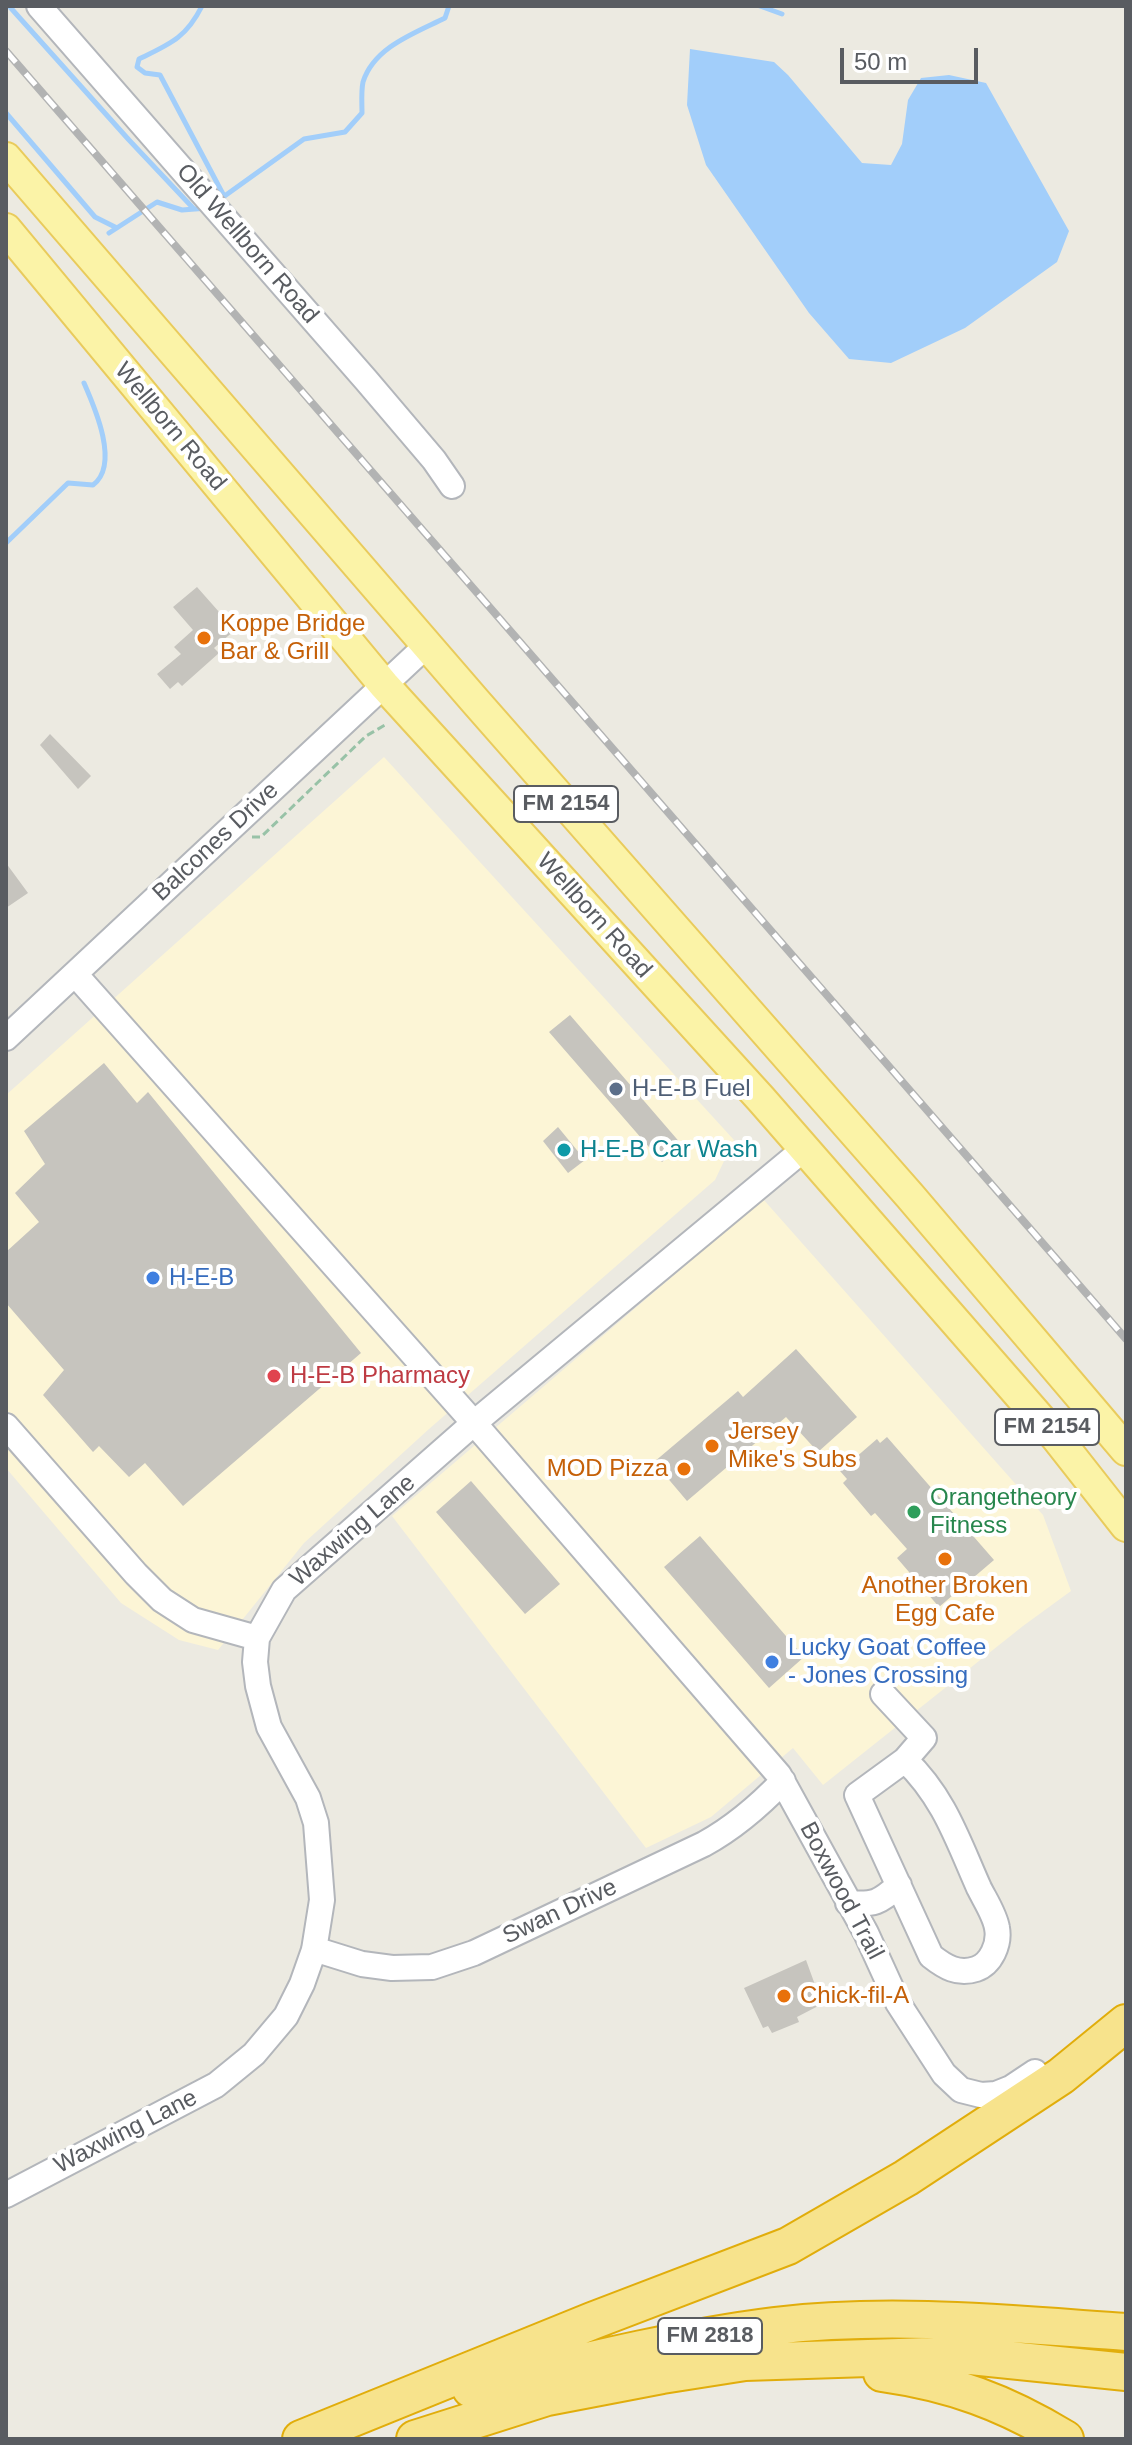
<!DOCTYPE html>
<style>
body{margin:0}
#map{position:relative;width:1132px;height:2445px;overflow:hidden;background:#eceae1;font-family:Arial,sans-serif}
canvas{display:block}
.frame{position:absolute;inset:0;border:8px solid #595c61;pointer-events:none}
.scale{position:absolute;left:840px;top:48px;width:138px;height:36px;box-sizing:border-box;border:4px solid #595c61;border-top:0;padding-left:10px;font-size:24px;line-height:28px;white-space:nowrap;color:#595c61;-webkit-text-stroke:6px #fff;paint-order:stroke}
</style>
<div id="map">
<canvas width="1132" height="2445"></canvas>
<div class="frame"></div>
<div class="scale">50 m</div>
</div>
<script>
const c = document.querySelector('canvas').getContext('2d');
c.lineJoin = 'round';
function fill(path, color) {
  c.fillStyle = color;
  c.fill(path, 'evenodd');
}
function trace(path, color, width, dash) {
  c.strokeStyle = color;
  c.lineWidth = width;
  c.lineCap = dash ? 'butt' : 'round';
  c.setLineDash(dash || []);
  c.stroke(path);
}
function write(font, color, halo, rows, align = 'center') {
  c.font = font + ' Arial,sans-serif';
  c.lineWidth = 8;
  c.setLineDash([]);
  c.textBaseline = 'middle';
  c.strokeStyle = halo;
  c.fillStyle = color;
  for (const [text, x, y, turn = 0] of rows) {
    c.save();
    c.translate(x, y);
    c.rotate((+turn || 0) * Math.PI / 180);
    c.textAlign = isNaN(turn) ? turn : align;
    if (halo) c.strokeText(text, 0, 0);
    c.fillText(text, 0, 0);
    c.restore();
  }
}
fill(new Path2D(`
 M 384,757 L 734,1140 L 715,1180 L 429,1429 L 304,1543 L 218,1650 L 179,1640 L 121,1603 L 6,1468 L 6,1095 Z
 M 763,1199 L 1043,1515 L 1071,1591 L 1023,1626 L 823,1785 L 793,1748 L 711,1817 L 646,1848 L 392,1516 Z`), '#fcf5d6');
fill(new Path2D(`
 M 690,49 L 774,62 L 788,75 L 862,163 L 891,165 L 902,144 L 908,100 L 921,78 L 949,75 L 986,83 L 1069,231 L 1057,262 L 965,328 L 891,363 L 849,359 L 809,313 L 706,165 L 687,105 Z`), '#a2cefa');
trace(new Path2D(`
 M 9,6 L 129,140 L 194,209
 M 202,6 C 186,38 170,44 139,59 L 137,67 L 145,73 L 160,75 L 224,196
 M 760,6 L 782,14
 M 6,113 L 95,217 L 117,228
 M 219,200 L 304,139 L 345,132 L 362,113 C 362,104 361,91 363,82 C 374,47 415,33 445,18 L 449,6
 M 109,233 L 157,202 L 182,210 L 208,208
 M 6,543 L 68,483 L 93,485 C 120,465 95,408 84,383`), '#a2cefa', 5);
fill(new Path2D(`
 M 197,587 L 235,630 L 214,648 L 219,653 L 182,686 L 178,682 L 170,689 L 157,674 L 181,654 L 174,647 L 193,630 L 173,607 Z
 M 50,734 L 91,776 L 78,789 L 40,745 Z
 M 6,863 L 28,893 L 6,908 Z
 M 570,1015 L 682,1145 L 662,1162 L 549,1032 Z
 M 104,1063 L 137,1103 L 148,1092 L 361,1353 L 183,1506 L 145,1463 L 129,1477 L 99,1446 L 93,1452 L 43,1395 L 64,1370 L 6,1303 L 6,1252 L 39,1222 L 15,1193 L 45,1164 L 24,1131 Z
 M 558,1127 L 585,1160 L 568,1173 L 543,1141 Z
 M 796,1349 L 857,1417 L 818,1452 L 786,1417 L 687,1501 L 654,1462 L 738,1391 L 743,1397 Z
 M 887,1437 L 994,1560 L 939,1607 L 897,1558 L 907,1549 L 875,1513 L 871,1516 L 843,1483 L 847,1479 L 840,1471 L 877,1439 L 880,1443 Z
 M 471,1481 L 560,1584 L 525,1614 L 436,1512 Z
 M 700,1536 L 804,1657 L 769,1688 L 664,1567 Z
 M 806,1960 L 822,2004 L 797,2017 L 799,2022 L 772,2033 L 768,2026 L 763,2028 L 744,1988 Z`), '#c6c4be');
const minor = new Path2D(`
 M 39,6 L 366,380 L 434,460 L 452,486
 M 75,974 L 474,1423 L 779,1775 L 866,1933 L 898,2003 L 944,2074 L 961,2090 L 981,2095 L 996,2094 L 1011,2088 L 1035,2072
 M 6,1038 L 427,645
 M 6,1426 L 136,1574 L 162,1600 L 193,1620 L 257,1638
 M 883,1694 L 924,1738 L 905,1760 C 944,1797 958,1841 979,1888 C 985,1900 995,1915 997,1928 C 1000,1944 991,1964 976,1969 C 958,1975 945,1967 931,1956 L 857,1795 L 905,1760
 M 848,1903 C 874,1905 879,1903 899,1885
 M 314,1949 L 362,1964 L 392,1968 L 432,1967 L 474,1953 L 704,1844 C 735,1827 759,1806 783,1781
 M 6,2195 L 216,2085 L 254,2054 L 286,2016 L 302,1984 L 314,1950 L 322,1900 L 316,1823 L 308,1798 L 269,1727 L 258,1686 L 255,1662 L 257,1638 L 284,1590 L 474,1423 L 804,1149`);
const major = new Path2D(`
 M 6,158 L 476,702 L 910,1196 L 1126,1450
 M 6,229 L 384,685 L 761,1099 L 1056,1437 L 1126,1526`);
const highway = new Path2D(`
 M 882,2373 C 952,2383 1004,2402 1065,2439
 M 471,2389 C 571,2365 671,2339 774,2326 C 890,2312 1010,2324 1126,2332
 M 301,2439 L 592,2321 L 788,2246 L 906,2178 L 1061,2076 L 1126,2023
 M 415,2439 L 547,2397 L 662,2375 L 745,2362 L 961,2355 L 1126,2372`);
trace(minor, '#b3b6bb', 28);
trace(major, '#e9cb5c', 34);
trace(highway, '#e1ad0b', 40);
trace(new Path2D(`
 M 252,837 L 261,837 L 366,736 L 385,725`), '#98c2a7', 3, [8, 4]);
trace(minor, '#fff', 24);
trace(major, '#fbf3a7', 30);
trace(highway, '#f7e38c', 36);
const rail = new Path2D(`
 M 6,51 L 1126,1339`);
trace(rail, '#b2b3b3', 8);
trace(rail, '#fff', 5, [15]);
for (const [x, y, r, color] of [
 [204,638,8,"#e8710a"],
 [616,1089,8,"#5c6f8a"],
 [564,1150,8,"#0f9aa8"],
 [153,1278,8,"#3f7fe0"],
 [274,1376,8,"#e0444e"],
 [712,1446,8,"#e8710a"],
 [684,1469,8,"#e8710a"],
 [914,1512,8,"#2e9e5b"],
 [945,1559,8,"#e8710a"],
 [772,1662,8,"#3f7fe0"],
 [784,1996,8,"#e8710a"]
]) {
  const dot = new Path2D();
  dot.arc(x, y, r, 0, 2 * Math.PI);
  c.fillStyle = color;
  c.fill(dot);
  trace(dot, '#fff', 3);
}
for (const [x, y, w] of [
 [566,804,104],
 [1047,1427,104],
 [710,2336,104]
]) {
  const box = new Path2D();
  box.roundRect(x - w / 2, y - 18, w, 36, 6);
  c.fillStyle = '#fff';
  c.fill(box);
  trace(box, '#595c61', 2);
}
write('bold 22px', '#595c61', null, [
 ["FM 2154",566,804],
 ["FM 2154",1047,1427],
 ["FM 2818",710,2336]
]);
write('24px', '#595c61', '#fff', [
 ["Old Wellborn Road",247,244,49],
 ["Wellborn Road",170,427,50],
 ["Balcones Drive",216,842,-43],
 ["Wellborn Road",594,916,48],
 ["Waxwing Lane",353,1531,-41],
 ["Boxwood Trail",841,1891,62],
 ["Swan Drive",560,1912,-25],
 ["Waxwing Lane",126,2132,-27]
]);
write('24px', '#c56008', '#fff', [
 ["Koppe Bridge",220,624],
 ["Bar & Grill",220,652],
 ["Jersey",728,1432],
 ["Mike's Subs",728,1460],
 ["MOD Pizza",668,1469,"right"],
 ["Another Broken",945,1586,"center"],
 ["Egg Cafe",945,1614,"center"],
 ["Chick-fil-A",800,1996]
], 'left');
write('24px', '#4e5e75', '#fff', [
 ["H-E-B Fuel",632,1089]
], 'left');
write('24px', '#0d838f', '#fff', [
 ["H-E-B Car Wash",580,1150]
], 'left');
write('24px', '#366cbe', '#fff', [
 ["H-E-B",169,1278],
 ["Lucky Goat Coffee",788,1648],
 ["- Jones Crossing",788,1676]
], 'left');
write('24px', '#be3a42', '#fff', [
 ["H-E-B Pharmacy",290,1376]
], 'left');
write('24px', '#27864d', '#fff', [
 ["Orangetheory",930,1498],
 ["Fitness",930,1526]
], 'left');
</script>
